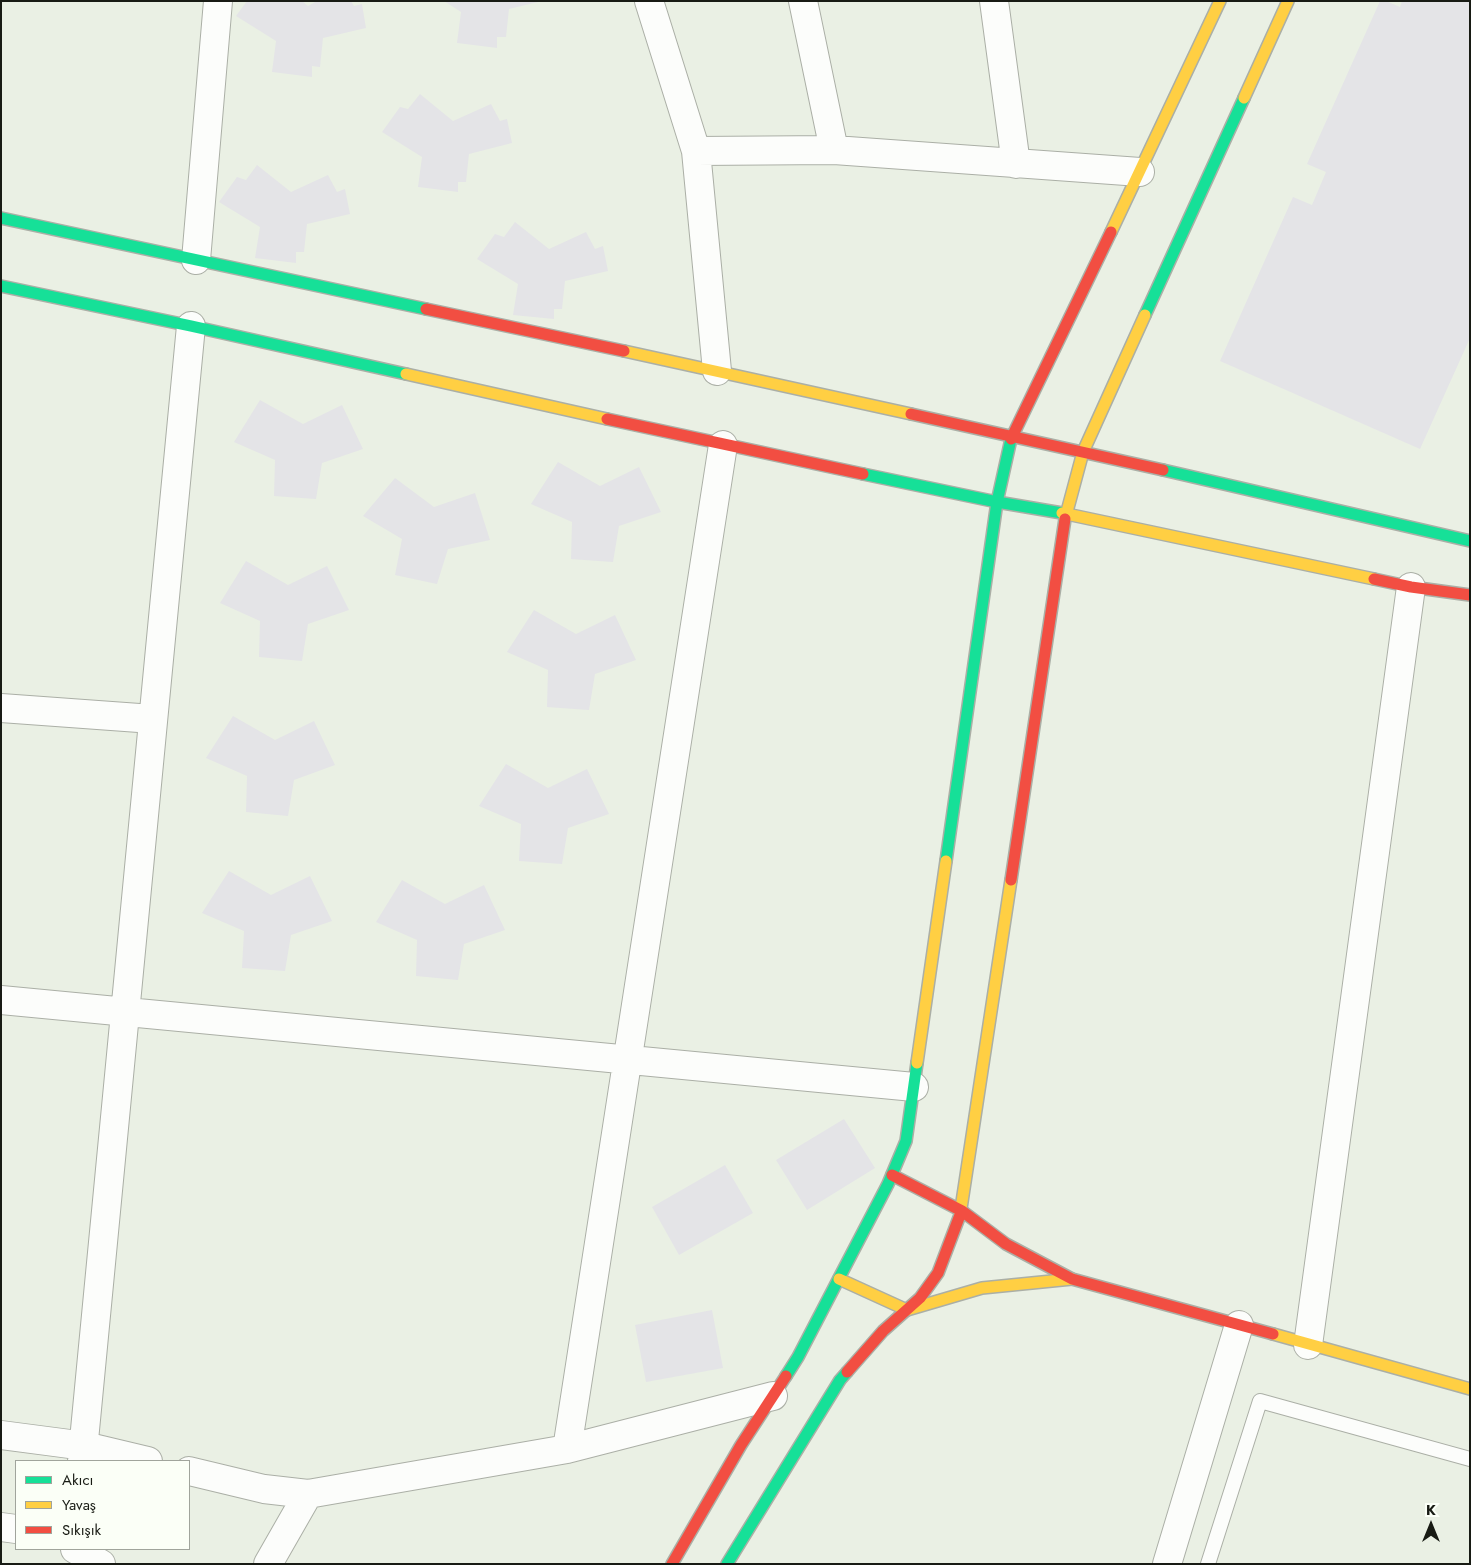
<!DOCTYPE html>
<meta charset="utf-8">
<style>
body{margin:0}
#map{position:relative;width:1471px;height:1565px;overflow:hidden;background:#eaf0e4;font-family:Jost,sans-serif}
canvas{display:block}
.frame{position:absolute;inset:0;border:2px solid #181b14;pointer-events:none}
.legend{position:absolute;left:15px;top:1460px;width:175px;height:90px;box-sizing:border-box;background:#fbfff7;border:1px solid #a0a49c;margin:0;padding:6px 9px;list-style:none;font-size:15px;color:#181b14}
.legend li{display:flex;align-items:center;gap:10px;height:25px}
.legend b{width:25px;border:1px solid #a0a49c}
.north{position:absolute;left:1406px;top:1500px;width:50px;height:50px;-webkit-text-stroke:4px #fbfff7;paint-order:stroke;rotate:0deg;font-size:14px;font-weight:700;line-height:20px;text-align:center;color:#181b14}
.north::after{content:'';display:block;margin:auto;width:18px;height:22px;background:#181b14;clip-path:polygon(50% 0,100% 100%,50% 72%,0 100%)}
</style>
<div id="map">
<canvas width="1471" height="1565"></canvas>
<div class="frame"></div>
<ul class="legend">
<li><b style="height:6px;background:#16e098"></b>Akıcı</li>
<li><b style="height:6px;background:#ffcf43"></b>Yavaş</li>
<li><b style="height:6px;background:#f24e42"></b>Sıkışık</li>
</ul>
<div class="north">K</div>
</div>
<script>
const c = document.querySelector('canvas').getContext('2d');
c.lineJoin = 'round';
function fill(path, color) {
  c.fillStyle = color;
  c.fill(path, 'evenodd');
}
function trace(path, color, width, dash) {
  c.strokeStyle = color;
  c.lineWidth = width;
  c.lineCap = dash ? 'butt' : 'round';
  c.setLineDash(dash || []);
  c.stroke(path);
}
fill(new Path2D(`
 M 247,1 L 302,1 L 308,6 L 317,1 L 351,1 L 354,6 L 362,4 L 366,28 L 323,38 L 320,67 L 312,66 L 312,77 L 272,72 L 276,41 L 236,16 Z
 M 444,1 L 538,1 L 538,2 L 509,9 L 506,37 L 497,37 L 497,48 L 457,43 L 461,12 Z
 M 1380,1 L 1386,1 L 1400,7 L 1402,1 L 1470,1 L 1470,338 L 1420,449 L 1220,361 L 1293,197 L 1312,205 L 1326,172 L 1307,164 Z
 M 420,94 L 453,121 L 491,104 L 500,121 L 507,119 L 512,143 L 469,154 L 466,182 L 458,182 L 458,192 L 418,187 L 422,157 L 382,132 L 400,107 L 408,109 Z
 M 257,165 L 291,192 L 328,175 L 337,192 L 345,189 L 350,214 L 307,224 L 304,252 L 296,252 L 296,263 L 255,258 L 260,227 L 219,202 L 237,177 L 246,180 Z
 M 515,222 L 549,249 L 586,232 L 595,249 L 603,246 L 608,271 L 565,281 L 562,309 L 554,309 L 554,319 L 513,315 L 518,284 L 477,259 L 495,234 L 504,237 Z
 M 260,400 L 303,424 L 342,405 L 363,449 L 322,463 L 316,499 L 274,496 L 275,460 L 234,442 Z
 M 558,462 L 600,486 L 639,467 L 661,512 L 619,526 L 613,562 L 571,559 L 572,522 L 531,504 Z
 M 395,478 L 434,507 L 475,493 L 490,540 L 448,549 L 437,584 L 395,575 L 402,539 L 363,516 Z
 M 246,561 L 288,585 L 327,566 L 349,610 L 308,624 L 302,661 L 259,657 L 260,621 L 220,603 Z
 M 534,610 L 576,634 L 615,615 L 636,660 L 595,674 L 589,710 L 547,707 L 548,670 L 507,652 Z
 M 233,716 L 275,740 L 314,721 L 335,765 L 294,780 L 288,816 L 246,812 L 247,776 L 206,758 Z
 M 506,764 L 548,788 L 587,769 L 609,814 L 568,828 L 562,864 L 519,861 L 521,824 L 479,806 Z
 M 229,871 L 271,895 L 310,876 L 332,921 L 291,935 L 285,971 L 242,968 L 244,931 L 202,913 Z
 M 402,880 L 445,904 L 484,885 L 505,930 L 464,944 L 458,980 L 416,976 L 417,940 L 376,922 Z
 M 844,1119 L 875,1168 L 807,1210 L 776,1160 Z
 M 725,1165 L 753,1213 L 679,1255 L 652,1207 Z
 M 712,1310 L 723,1368 L 646,1382 L 635,1325 Z`), '#e4e4e7');
const lane = new Path2D(`
 M 1208,1564 L 1260,1401 L 1470,1459`);
const street = new Path2D(`
 M 649,1 L 696,151 L 717,371
 M 803,1 L 834,150
 M 994,1 L 1016,164
 M 696,151 L 834,150 L 1140,172
 M 196,260 L 218,1
 M 1,708 L 153,719
 M 1,1000 L 914,1087
 M 1308,1345 L 1411,587
 M 1,1435 L 85,1446 L 148,1461
 M 567,1449 L 723,445
 M 82,1461 L 191,326
 M 189,1471 L 264,1489 L 308,1494 L 567,1449 L 773,1396
 M 1,1527 L 16,1529
 M 75,1549 L 101,1564
 M 268,1564 L 308,1494
 M 1167,1564 L 1239,1325`);
const fast = new Path2D(`
 M 1,218 L 426,309
 M 1,286 L 191,326 L 406,374
 M 1145,315 L 1244,98
 M 1163,470 L 1470,541
 M 863,474 L 997,502 L 1062,513
 M 946,861 L 997,502 L 1011,439
 M 786,1376 L 798,1357 L 888,1184 L 906,1141 L 917,1063
 M 727,1564 L 840,1380 L 847,1372`);
const slow = new Path2D(`
 M 1244,98 L 1288,1
 M 1111,232 L 1220,1
 M 624,351 L 911,414
 M 406,374 L 607,419
 M 1062,513 L 1374,579
 M 1065,519 L 1083,452 L 1145,315
 M 917,1063 L 946,861
 M 960,1215 L 1011,880
 M 839,1279 L 907,1310 L 982,1288 L 1072,1279
 M 1273,1334 L 1470,1389`);
const jam = new Path2D(`
 M 426,309 L 624,351
 M 911,414 L 1163,470
 M 607,419 L 863,474
 M 1011,439 L 1111,232
 M 1374,579 L 1411,587 L 1470,595
 M 1011,880 L 1065,519
 M 892,1175 L 962,1211 L 1006,1244 L 1072,1279 L 1273,1334
 M 847,1372 L 883,1331 L 920,1298 L 938,1273 L 960,1215
 M 672,1564 L 741,1445 L 786,1376`);
trace(lane, '#abafa6', 16);
trace(street, '#abafa6', 30);
trace(fast, '#abafa6', 14);
trace(slow, '#abafa6', 14);
trace(jam, '#abafa6', 14);
trace(lane, '#fcfdfb', 14);
trace(street, '#fcfdfb', 28);
trace(fast, '#16e098', 11);
trace(slow, '#ffcf43', 11);
trace(jam, '#f24e42', 11);
</script>
